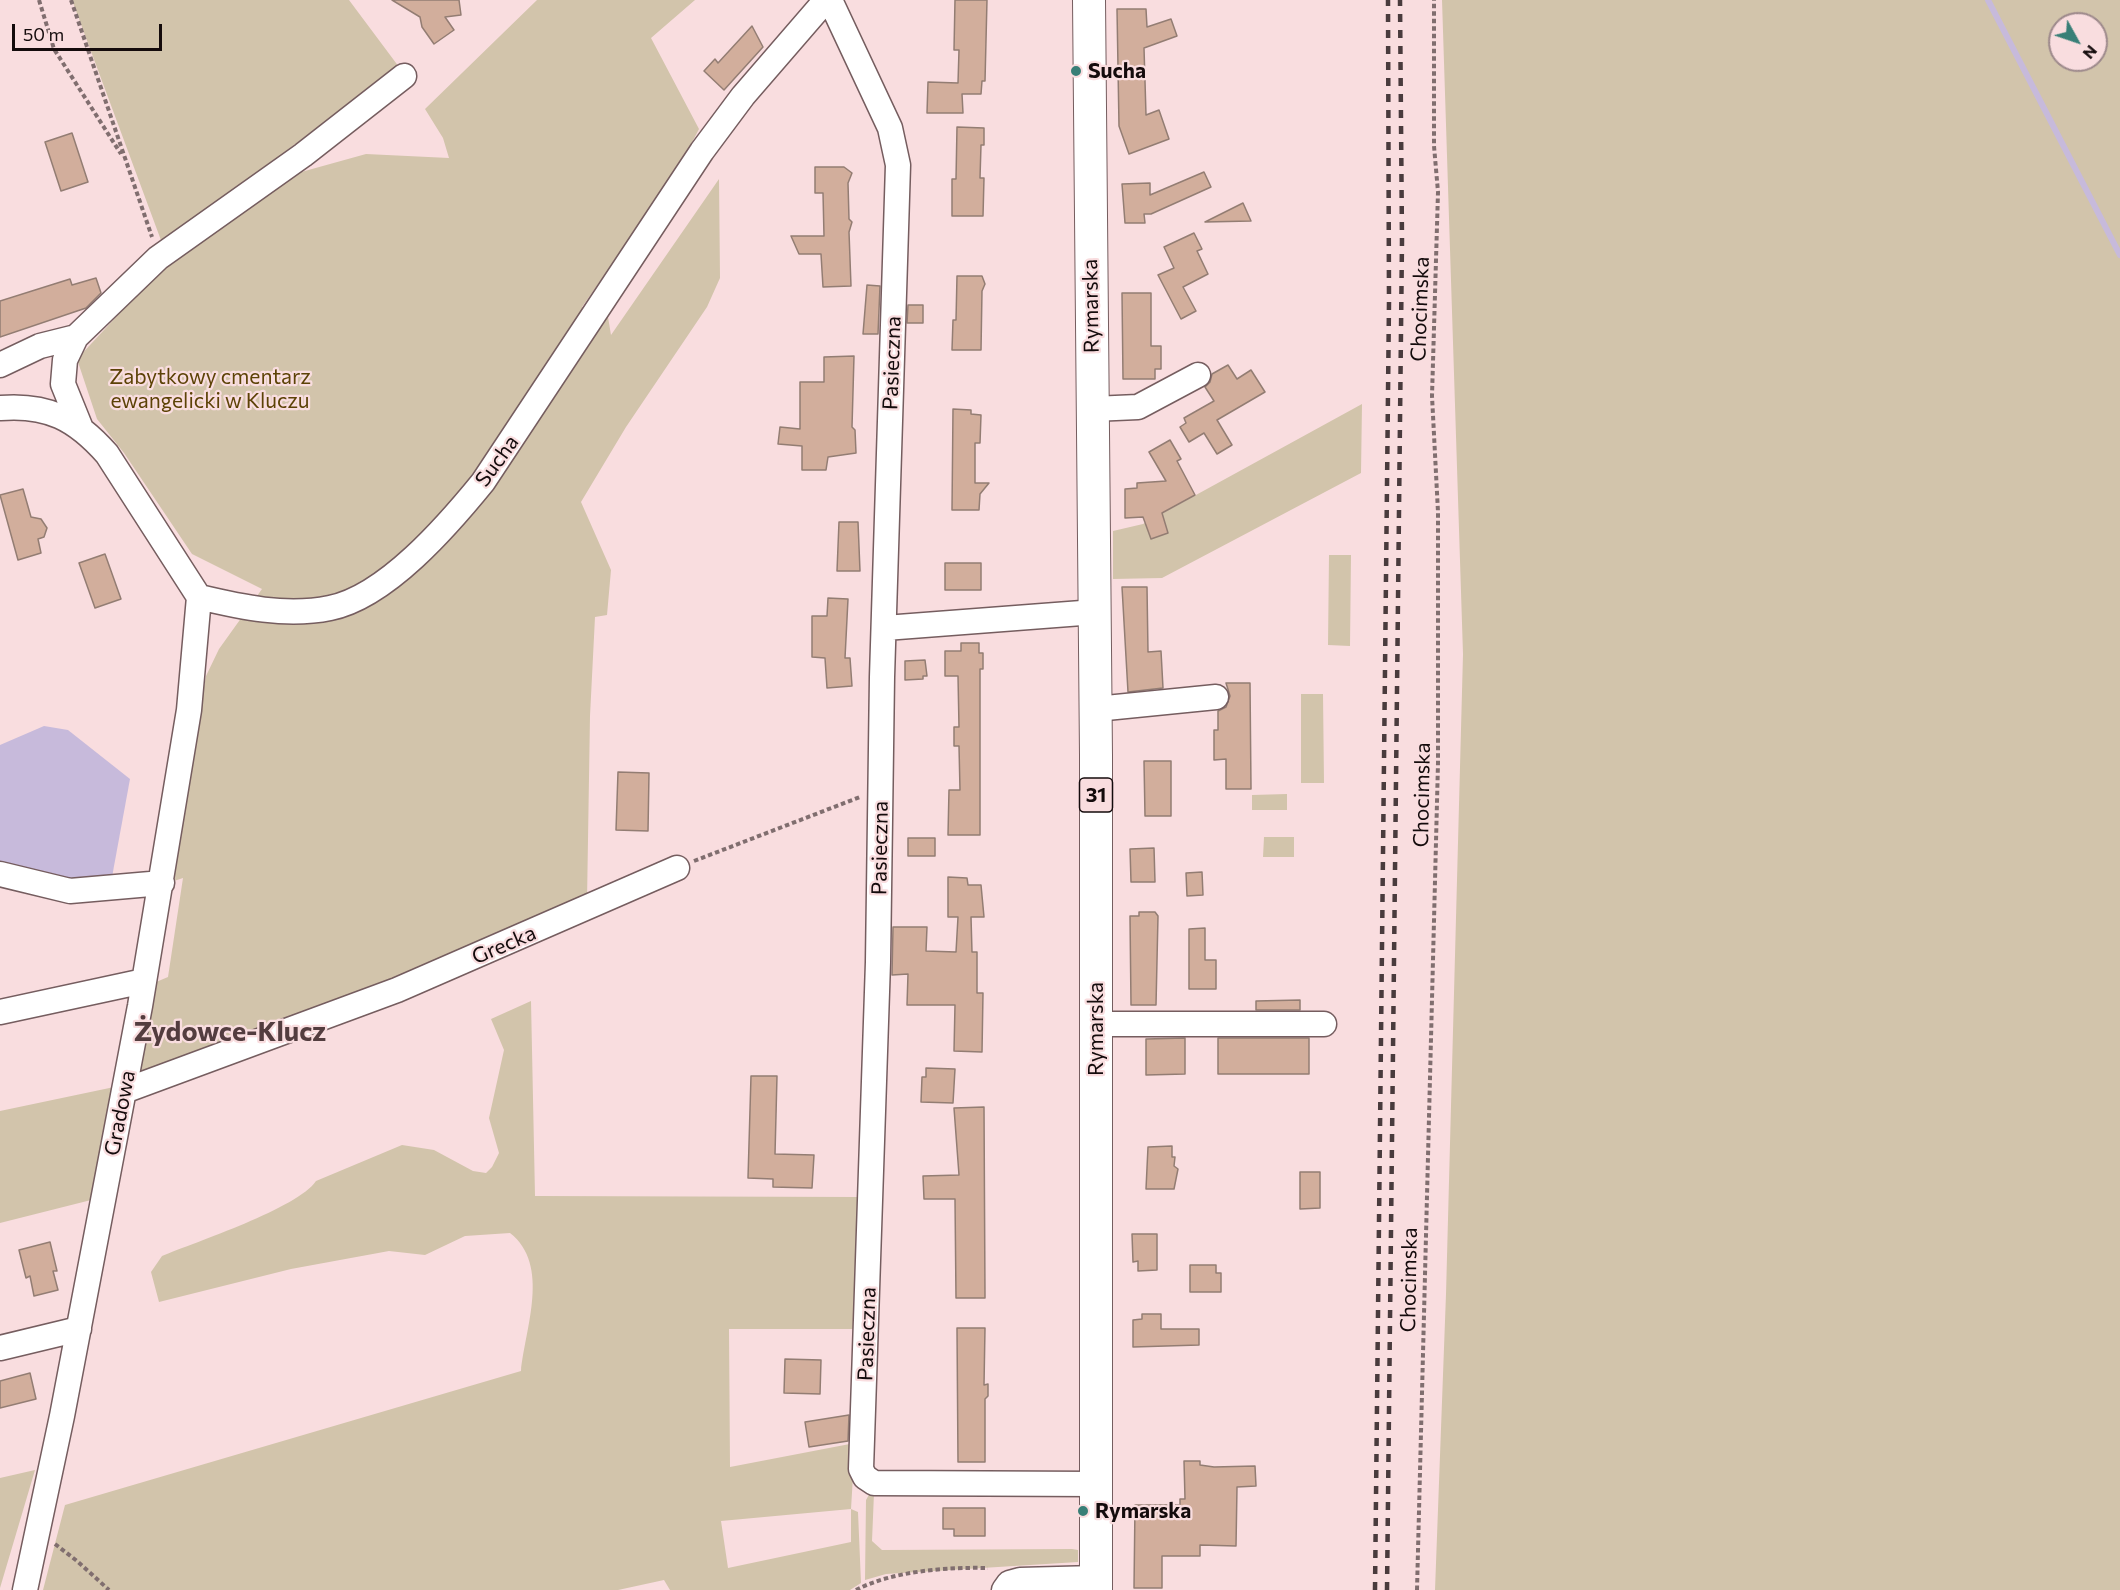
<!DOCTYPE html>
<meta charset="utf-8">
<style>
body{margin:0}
#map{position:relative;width:2120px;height:1590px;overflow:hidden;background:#f9dddf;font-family:Commissioner,sans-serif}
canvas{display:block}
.north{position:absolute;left:2048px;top:12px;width:60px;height:60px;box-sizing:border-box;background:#f9dddf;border:2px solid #9d898b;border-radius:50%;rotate:130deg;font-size:16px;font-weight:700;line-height:24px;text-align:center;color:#140b0c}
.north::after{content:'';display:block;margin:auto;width:21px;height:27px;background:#387f77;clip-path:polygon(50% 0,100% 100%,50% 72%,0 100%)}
.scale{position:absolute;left:12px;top:24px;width:150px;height:27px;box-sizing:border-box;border:3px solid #140b0c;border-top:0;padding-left:8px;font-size:18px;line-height:21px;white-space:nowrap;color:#140b0c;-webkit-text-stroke:4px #f9dddf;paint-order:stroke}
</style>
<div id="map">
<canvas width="2120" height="1590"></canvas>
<div class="north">N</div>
<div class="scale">50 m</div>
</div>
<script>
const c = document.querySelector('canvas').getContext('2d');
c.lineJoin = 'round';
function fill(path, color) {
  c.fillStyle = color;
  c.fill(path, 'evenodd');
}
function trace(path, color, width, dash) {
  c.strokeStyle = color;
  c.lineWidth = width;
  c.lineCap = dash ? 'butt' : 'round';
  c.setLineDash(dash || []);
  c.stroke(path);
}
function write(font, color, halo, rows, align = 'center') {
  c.font = font + ' Commissioner,sans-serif';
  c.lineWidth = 4.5;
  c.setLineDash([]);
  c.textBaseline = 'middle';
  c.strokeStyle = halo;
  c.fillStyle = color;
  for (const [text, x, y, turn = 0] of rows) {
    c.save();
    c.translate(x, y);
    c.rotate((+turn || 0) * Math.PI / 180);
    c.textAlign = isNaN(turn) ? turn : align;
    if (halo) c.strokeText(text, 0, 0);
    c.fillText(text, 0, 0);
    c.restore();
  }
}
fill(new Path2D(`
 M 72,0 L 349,0 L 399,67 L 162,243 Z
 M 537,0 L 695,0 L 651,38 L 699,129 L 676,173 L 582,307 L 608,317 L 611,335 L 719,179 L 720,278 L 707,307 L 626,427 L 581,502 L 611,570 L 607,615 L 595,617 L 590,716 L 587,901 L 523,932 L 133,1081 L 149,985 L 168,977 L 183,878 L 165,884 L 206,676 L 219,649 L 262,589 L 192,554 L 124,453 L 97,419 L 77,359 L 169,260 L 294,174 L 366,154 L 449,158 L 443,138 L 425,109 Z
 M 1442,0 L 2120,0 L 2120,1590 L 1435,1590 L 1446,1294 L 1463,654 ZM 2060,24 L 2096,24 L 2096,60 L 2060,60 Z
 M 1362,404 L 1361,473 L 1162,578 L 1113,579 L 1113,531 L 1143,524 Z
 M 1329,555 L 1351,555 L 1350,646 L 1328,645 Z
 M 1301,694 L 1323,694 L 1324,783 L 1301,783 Z
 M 1287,794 L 1287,810 L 1252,810 L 1252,795 Z
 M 1264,837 L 1294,837 L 1294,857 L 1263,857 Z
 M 531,1001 L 535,1196 L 859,1197 L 856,1329 L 729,1329 L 730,1467 L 855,1443 L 851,1509 L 858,1512 L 861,1583 L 850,1590 L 670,1590 L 664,1580 L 618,1590 L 43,1590 L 65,1505 L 521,1371 C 525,1329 551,1265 510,1233 L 465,1236 L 425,1255 L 389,1251 L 291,1269 L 159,1302 L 151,1272 L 162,1256 C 196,1242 298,1208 316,1181 L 402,1145 L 434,1150 L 473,1171 L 486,1173 L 492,1167 L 499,1153 L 489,1118 L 504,1050 L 491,1019 ZM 851,1509 L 851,1542 L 728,1568 L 721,1521 Z
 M 119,1086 L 95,1199 L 0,1223 L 0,1111 Z
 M 35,1470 L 0,1588 L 0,1478 Z
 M 870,1493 L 874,1493 L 872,1541 L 882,1550 L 1072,1549 L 1078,1550 L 1078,1562 L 886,1574 L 865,1580 L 866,1500 Z`), '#d2c4ab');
fill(new Path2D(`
 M 44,726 L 68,730 L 130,779 L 112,877 L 68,878 L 0,861 L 0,745 Z`), '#c7badb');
trace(new Path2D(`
 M 1988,0 L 2120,255`), '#c7badb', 6);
const building = new Path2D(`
 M 392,0 L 459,0 L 461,15 L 445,17 L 454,30 L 434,44 L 422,27 L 420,17 Z
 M 955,0 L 987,0 L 985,81 L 982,81 L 981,94 L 962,94 L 963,113 L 927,113 L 928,82 L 958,83 L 959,50 L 954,50 Z
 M 1117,9 L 1146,9 L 1147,27 L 1171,19 L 1177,36 L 1144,48 L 1146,115 L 1159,110 L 1169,139 L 1129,154 L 1119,126 Z
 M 752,26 L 763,47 L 724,90 L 704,71 L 715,59 L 718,63 Z
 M 957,127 L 984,128 L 984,145 L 981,145 L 980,178 L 984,178 L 983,216 L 952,216 L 952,179 L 956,179 Z
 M 72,133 L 88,182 L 61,191 L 45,142 Z
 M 815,167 L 844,167 L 852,173 L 848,183 L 849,219 L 852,222 L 849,232 L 851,286 L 823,287 L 821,254 L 799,254 L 791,236 L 824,236 L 823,193 L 815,193 Z
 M 1204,172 L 1211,187 L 1151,214 L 1144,214 L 1145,223 L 1125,223 L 1122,184 L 1150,183 L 1150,195 Z
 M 1243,203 L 1251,221 L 1205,222 Z
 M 1194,233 L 1202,249 L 1197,251 L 1208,274 L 1183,287 L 1196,311 L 1181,319 L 1158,275 L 1174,268 L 1164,247 Z
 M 957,276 L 982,276 L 985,284 L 982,291 L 981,350 L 952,350 L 953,320 L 956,320 Z
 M 96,278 L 101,293 L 86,308 L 0,337 L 0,301 L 70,279 L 72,285 Z
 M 867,285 L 880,286 L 878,334 L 863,334 Z
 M 1122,293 L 1151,293 L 1151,346 L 1161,346 L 1161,369 L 1155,369 L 1155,379 L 1123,379 Z
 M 908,305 L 923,305 L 923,323 L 907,323 Z
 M 854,356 L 852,427 L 855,430 L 856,453 L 828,457 L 826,470 L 802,470 L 802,446 L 778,444 L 780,427 L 800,429 L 800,382 L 824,382 L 824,357 Z
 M 1228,365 L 1237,379 L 1251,370 L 1265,392 L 1217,420 L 1232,445 L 1217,454 L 1204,433 L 1189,442 L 1180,427 L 1186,423 L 1184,418 L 1214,401 L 1205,387 L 1210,382 L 1212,374 Z
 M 953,409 L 971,410 L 971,414 L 981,415 L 980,443 L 975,443 L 975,483 L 989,483 L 980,494 L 979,510 L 952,510 Z
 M 1170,440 L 1181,459 L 1177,461 L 1195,495 L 1162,513 L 1168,533 L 1151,539 L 1143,517 L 1125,518 L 1125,489 L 1137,488 L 1137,483 L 1166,481 L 1149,452 Z
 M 23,489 L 31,517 L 41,519 L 47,528 L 44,537 L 38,539 L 41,553 L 18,560 L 0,495 Z
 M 839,522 L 858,522 L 860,571 L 837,571 Z
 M 105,554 L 121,599 L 95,608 L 79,563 Z
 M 945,563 L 981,563 L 981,590 L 945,590 Z
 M 1122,587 L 1147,587 L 1148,652 L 1161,651 L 1163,688 L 1128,692 Z
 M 828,598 L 848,599 L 845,658 L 850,658 L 852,686 L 827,688 L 825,658 L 812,657 L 812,616 L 827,616 Z
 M 961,643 L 979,643 L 979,653 L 983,653 L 983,669 L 980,669 L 980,835 L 948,835 L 949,790 L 960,790 L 959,746 L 954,746 L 954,727 L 959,727 L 958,676 L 945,676 L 945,651 L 961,651 Z
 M 925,660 L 927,676 L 923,676 L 923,679 L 905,680 L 905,661 Z
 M 1226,683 L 1250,683 L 1251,789 L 1226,789 L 1226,759 L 1214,760 L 1214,730 L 1218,730 L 1218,711 L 1226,707 L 1230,696 Z
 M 1144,761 L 1171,761 L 1171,816 L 1145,816 Z
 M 618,772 L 649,773 L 648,831 L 616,830 Z
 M 908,838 L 935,838 L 935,856 L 908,856 Z
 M 1154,848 L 1155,882 L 1131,882 L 1130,849 Z
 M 1202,872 L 1203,895 L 1187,896 L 1186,873 Z
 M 948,877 L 967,878 L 968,885 L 981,885 L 984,917 L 971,917 L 972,952 L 977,952 L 977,993 L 983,993 L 982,1052 L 954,1051 L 955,1005 L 907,1005 L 908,974 L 892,975 L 893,927 L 927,927 L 926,951 L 956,952 L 958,917 L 948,917 Z
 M 1139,912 L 1155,912 L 1158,916 L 1156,1005 L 1131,1005 L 1130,916 L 1139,916 Z
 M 1205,928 L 1205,960 L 1216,960 L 1216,989 L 1189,989 L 1189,929 Z
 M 1300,1000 L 1300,1010 L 1256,1010 L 1256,1001 Z
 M 1185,1038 L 1185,1074 L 1146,1075 L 1146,1039 Z
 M 1218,1038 L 1309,1038 L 1309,1074 L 1218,1074 Z
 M 926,1068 L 955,1069 L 953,1103 L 921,1102 L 922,1077 L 926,1077 Z
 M 751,1076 L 777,1076 L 775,1154 L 814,1155 L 812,1188 L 773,1187 L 773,1179 L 748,1178 Z
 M 984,1107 L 985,1298 L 956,1298 L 955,1199 L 924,1199 L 923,1176 L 959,1175 L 954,1108 Z
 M 1172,1146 L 1172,1157 L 1175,1157 L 1174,1166 L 1178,1169 L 1174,1189 L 1146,1189 L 1148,1147 Z
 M 1300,1172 L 1320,1172 L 1320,1208 L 1300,1209 Z
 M 1132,1234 L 1157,1234 L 1157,1270 L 1138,1271 L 1138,1261 L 1133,1262 Z
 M 50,1242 L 57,1271 L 53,1271 L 58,1290 L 34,1296 L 30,1276 L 26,1278 L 19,1250 Z
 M 1190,1265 L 1216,1265 L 1216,1273 L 1221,1273 L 1221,1292 L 1190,1292 Z
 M 1142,1314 L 1161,1314 L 1161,1329 L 1199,1329 L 1199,1345 L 1133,1347 L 1133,1320 L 1142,1319 Z
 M 957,1328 L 985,1328 L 984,1385 L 988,1384 L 988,1396 L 985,1399 L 985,1462 L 958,1462 Z
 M 785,1359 L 821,1360 L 820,1394 L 784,1393 Z
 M 30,1373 L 36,1399 L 0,1408 L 0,1381 Z
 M 849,1415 L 848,1441 L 809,1447 L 805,1422 Z
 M 1184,1461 L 1200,1461 L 1200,1465 L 1214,1467 L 1255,1466 L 1256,1486 L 1237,1487 L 1236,1546 L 1200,1545 L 1200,1556 L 1162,1556 L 1162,1588 L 1134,1588 L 1135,1505 L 1180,1505 L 1180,1499 L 1185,1499 Z
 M 943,1508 L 985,1508 L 985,1536 L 954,1536 L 954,1529 L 943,1529 Z`);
fill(building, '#d2ae9c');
trace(building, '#937d73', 1.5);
const minor = new Path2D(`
 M 830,0 L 890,128 L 898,165 L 882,677 L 878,962 L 861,1469 L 865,1477 L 874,1483 L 1096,1484
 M 0,365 L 40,346 L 76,337
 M 0,408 C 48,404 76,419 107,454 L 199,597 C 241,607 286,617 330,608 C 386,597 448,525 483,482 L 702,151 L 743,96 L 826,0
 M 1093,409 L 1138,407 L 1198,375
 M 80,426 L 63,384 L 65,360 L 76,337 L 158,258 L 303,155 L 404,76
 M 885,628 L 1095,612
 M 1096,709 L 1216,697
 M 0,874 L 70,891 L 162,883
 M 0,1012 L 144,981
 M 1096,1024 L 1324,1024
 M 124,1091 L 397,990 L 677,868
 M 0,1348 L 79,1329
 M 25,1590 L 62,1416 L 140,1006 L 189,710 L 199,597
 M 1004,1590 L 1009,1583 L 1020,1580 L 1096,1578`);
const major = new Path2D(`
 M 1089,0 L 1096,755 L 1096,1590`);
trace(minor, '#755d5f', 27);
trace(major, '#755d5f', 34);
trace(new Path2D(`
 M 39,0 L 54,49 L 121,154
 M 71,0 L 152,237
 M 694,861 L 860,797
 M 55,1544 L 77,1561 L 109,1590
 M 856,1590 C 892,1571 947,1567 988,1568
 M 1417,1590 L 1438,763 L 1438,512 L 1432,396 L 1438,192 L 1434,146 L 1434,0`), '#806e6f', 4, [4.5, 3]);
trace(minor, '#fff', 24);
trace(major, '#fff', 32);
trace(new Path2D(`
 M 1375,1590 L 1389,302 L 1388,0
 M 1387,1590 L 1402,241 L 1400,0`), '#493b3d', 4.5, [8, 8]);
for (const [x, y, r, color] of [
 [1076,71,6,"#387f77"],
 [1083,1511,6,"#387f77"]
]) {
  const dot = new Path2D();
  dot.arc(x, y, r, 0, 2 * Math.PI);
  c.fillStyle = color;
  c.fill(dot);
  trace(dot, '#f9dddf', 2);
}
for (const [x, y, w] of [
 [1096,795,33]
]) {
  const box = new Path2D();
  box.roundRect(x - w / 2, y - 17, w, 34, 4.5);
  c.fillStyle = '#f9dddf';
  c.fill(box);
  trace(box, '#140b0c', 1.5);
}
write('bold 20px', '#140b0c', null, [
 ["31",1096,795]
]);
write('bold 21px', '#140b0c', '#f9dddf', [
 ["Sucha",1088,71],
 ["Rymarska",1095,1511]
], 'left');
write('21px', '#140b0c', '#f9dddf', [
 ["Rymarska",1091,306,-91],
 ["Chocimska",1420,309,-88],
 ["Pasieczna",892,363,-88],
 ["Sucha",497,461,-54],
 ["Chocimska",1422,795,-89],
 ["Pasieczna",880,848,-89],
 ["Grecka",504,945,-23],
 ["Rymarska",1096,1029,-90],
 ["Gradowa",120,1113,-79],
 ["Chocimska",1409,1280,-89],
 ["Pasieczna",867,1334,-88]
]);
write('21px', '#5c4206', '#f9dddf', [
 ["Zabytkowy cmentarz",210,377],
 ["ewangelicki w Kluczu",210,401]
]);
write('bold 27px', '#533d3f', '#f9dddf', [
 ["Żydowce-Klucz",230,1032]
]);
</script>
